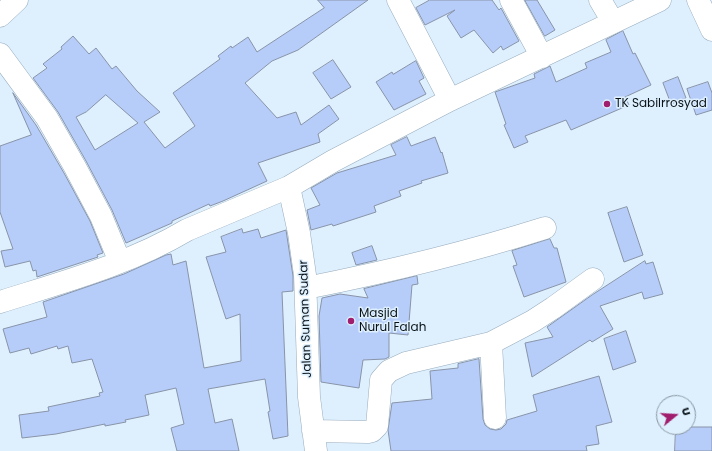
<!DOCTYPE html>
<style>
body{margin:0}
#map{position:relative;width:712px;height:451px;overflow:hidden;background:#def0fe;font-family:Poppins,sans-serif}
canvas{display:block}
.north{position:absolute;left:656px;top:395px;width:40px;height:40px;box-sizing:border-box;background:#def0fe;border:1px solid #8997a2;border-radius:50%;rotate:72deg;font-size:11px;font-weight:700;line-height:16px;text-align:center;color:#0a1218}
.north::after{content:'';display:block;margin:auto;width:14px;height:18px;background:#a11d6d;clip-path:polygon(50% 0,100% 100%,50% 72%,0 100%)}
</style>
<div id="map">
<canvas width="712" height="451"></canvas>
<div class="north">U</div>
</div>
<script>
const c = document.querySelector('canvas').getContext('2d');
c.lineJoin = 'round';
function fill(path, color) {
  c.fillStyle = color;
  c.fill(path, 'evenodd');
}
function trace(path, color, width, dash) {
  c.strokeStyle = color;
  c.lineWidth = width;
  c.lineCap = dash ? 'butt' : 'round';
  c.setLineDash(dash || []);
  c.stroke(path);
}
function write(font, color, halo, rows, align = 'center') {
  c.font = font + ' Poppins,sans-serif';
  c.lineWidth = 3;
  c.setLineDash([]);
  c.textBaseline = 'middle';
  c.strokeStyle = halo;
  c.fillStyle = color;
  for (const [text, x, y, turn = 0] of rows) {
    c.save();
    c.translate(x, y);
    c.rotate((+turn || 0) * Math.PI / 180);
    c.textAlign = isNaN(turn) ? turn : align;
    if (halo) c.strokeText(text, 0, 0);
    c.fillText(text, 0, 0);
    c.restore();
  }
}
const building = new Path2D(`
 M 318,0 L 368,0 L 298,50 L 272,61 L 245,83 L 277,118 L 296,112 L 301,125 L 329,105 L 339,119 L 318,134 L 320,142 L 258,163 L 267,181 L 223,201 L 210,206 L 209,204 L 172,221 L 172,223 L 126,243 L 112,210 L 86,161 L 58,112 L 33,78 L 47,68 L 43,64 L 62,49 L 61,47 L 73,36 L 89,54 L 96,48 L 112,69 L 116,66 L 137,91 L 160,112 L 144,122 L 165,148 L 195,126 L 173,93 L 220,59 L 218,56 L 231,46 L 232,48 L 248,37 L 257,52 L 324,8 ZM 106,95 L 138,123 L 95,150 L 76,117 L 86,112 Z
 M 430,0 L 492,0 L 499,10 L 501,8 L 519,41 L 503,50 L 501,46 L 493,53 L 474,30 L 461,38 L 447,16 L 455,10 L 425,25 L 416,8 Z
 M 525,0 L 537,0 L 555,30 L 545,36 Z
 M 623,31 L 633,54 L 635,53 L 651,85 L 625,97 L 629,105 L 571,130 L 566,120 L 525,136 L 528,142 L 514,148 L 504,125 L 506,124 L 495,92 L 535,78 L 534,74 L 550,66 L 556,82 L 587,68 L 585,63 L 611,52 L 606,40 Z
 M 333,60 L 351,87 L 331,99 L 313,73 Z
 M 416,61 L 424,78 L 419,81 L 426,94 L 394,110 L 376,82 L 392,72 L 393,74 Z
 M 678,77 L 686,98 L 671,104 L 663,83 Z
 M 708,82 L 712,93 L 712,110 L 696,115 L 687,89 Z
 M 13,93 L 36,125 L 64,173 L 90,221 L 103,253 L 97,255 L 98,257 L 37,277 L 36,270 L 33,271 L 30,261 L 5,267 L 1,251 L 13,249 L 0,212 L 0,146 L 31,135 Z
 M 407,137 L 411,146 L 435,137 L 441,153 L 442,152 L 448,173 L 421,181 L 422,183 L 399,191 L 401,196 L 374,206 L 376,212 L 333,226 L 332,224 L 311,230 L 307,210 L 320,205 L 311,188 L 337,173 L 396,155 L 391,145 Z
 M 627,207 L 643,255 L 624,262 L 608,213 Z
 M 242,229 L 243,233 L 258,229 L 261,238 L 286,230 L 293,276 L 293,291 L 282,292 L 288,436 L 273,439 L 268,412 L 270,411 L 265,379 L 208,389 L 215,423 L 232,419 L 239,451 L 177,451 L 171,428 L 184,424 L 176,388 L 145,395 L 149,415 L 125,420 L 126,422 L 105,426 L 105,424 L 56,434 L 22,438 L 19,415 L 49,411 L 48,407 L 100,396 L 99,393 L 103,392 L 92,359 L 72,363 L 68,346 L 58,349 L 57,346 L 31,354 L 29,348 L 10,353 L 3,329 L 47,317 L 43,302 L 124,274 L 166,255 L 171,254 L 173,265 L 186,261 L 204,368 L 241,361 L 240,314 L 226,319 L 206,257 L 226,252 L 221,237 Z
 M 550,239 L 554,248 L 557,248 L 566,282 L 524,297 L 513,266 L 517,265 L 512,251 Z
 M 372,246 L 377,260 L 356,265 L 352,253 Z
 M 645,261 L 646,264 L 653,262 L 663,294 L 644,299 L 642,292 L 600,306 L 613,329 L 592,342 L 590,340 L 532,377 L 525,343 L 553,337 L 547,327 L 592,295 Z
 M 417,276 L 418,284 L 412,285 L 408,335 L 389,333 L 389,357 L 385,359 L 363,360 L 359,388 L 321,382 L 319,316 L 322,298 L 340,294 L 368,298 L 364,289 Z
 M 626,331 L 636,362 L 613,370 L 604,339 Z
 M 479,359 L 483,419 L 485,425 L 490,429 L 496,430 L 501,429 L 506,424 L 507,420 L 537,411 L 533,395 L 599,376 L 612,422 L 596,426 L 599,444 L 586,446 L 587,451 L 391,451 L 388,430 L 392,403 L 432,399 L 430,371 L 458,368 L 458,364 Z
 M 676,427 L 712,427 L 712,451 L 675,451 Z`);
fill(building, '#b6cdfa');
trace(building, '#8893a8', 1);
const minor = new Path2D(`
 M 398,0 L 450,100
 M 511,0 L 542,57
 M 600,0 L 613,22
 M 698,0 L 712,30
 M 0,16 L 17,0
 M 0,54 L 47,118 L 75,167 L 101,216 L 120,262
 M 289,187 L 299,233 L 305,275 L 309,397 L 316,451
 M 306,288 C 387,272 466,253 545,228
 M 0,302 C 63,282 130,264 187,230 L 289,187 L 333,161 L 450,100 L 660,0
 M 491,343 L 495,418
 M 313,431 L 368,432 L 372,431 L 377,426 L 381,380 L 389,371 L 406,363 L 491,343 L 533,321 L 553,308 L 593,279`);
trace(minor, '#98acbd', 23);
trace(minor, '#fff', 22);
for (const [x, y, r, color] of [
 [607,104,4,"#a11d6d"],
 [351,321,4,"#a11d6d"]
]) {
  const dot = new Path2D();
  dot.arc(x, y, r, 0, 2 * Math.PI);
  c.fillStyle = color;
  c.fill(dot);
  trace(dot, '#def0fe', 1.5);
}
write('12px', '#0a1218', '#def0fe', [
 ["TK Sabilrrosyad",615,104],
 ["Masjid",359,314],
 ["Nurul Falah",359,328]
], 'left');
write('12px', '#0a1218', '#def0fe', [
 ["Jalan Suman Sudar",306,319,-92]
]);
</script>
